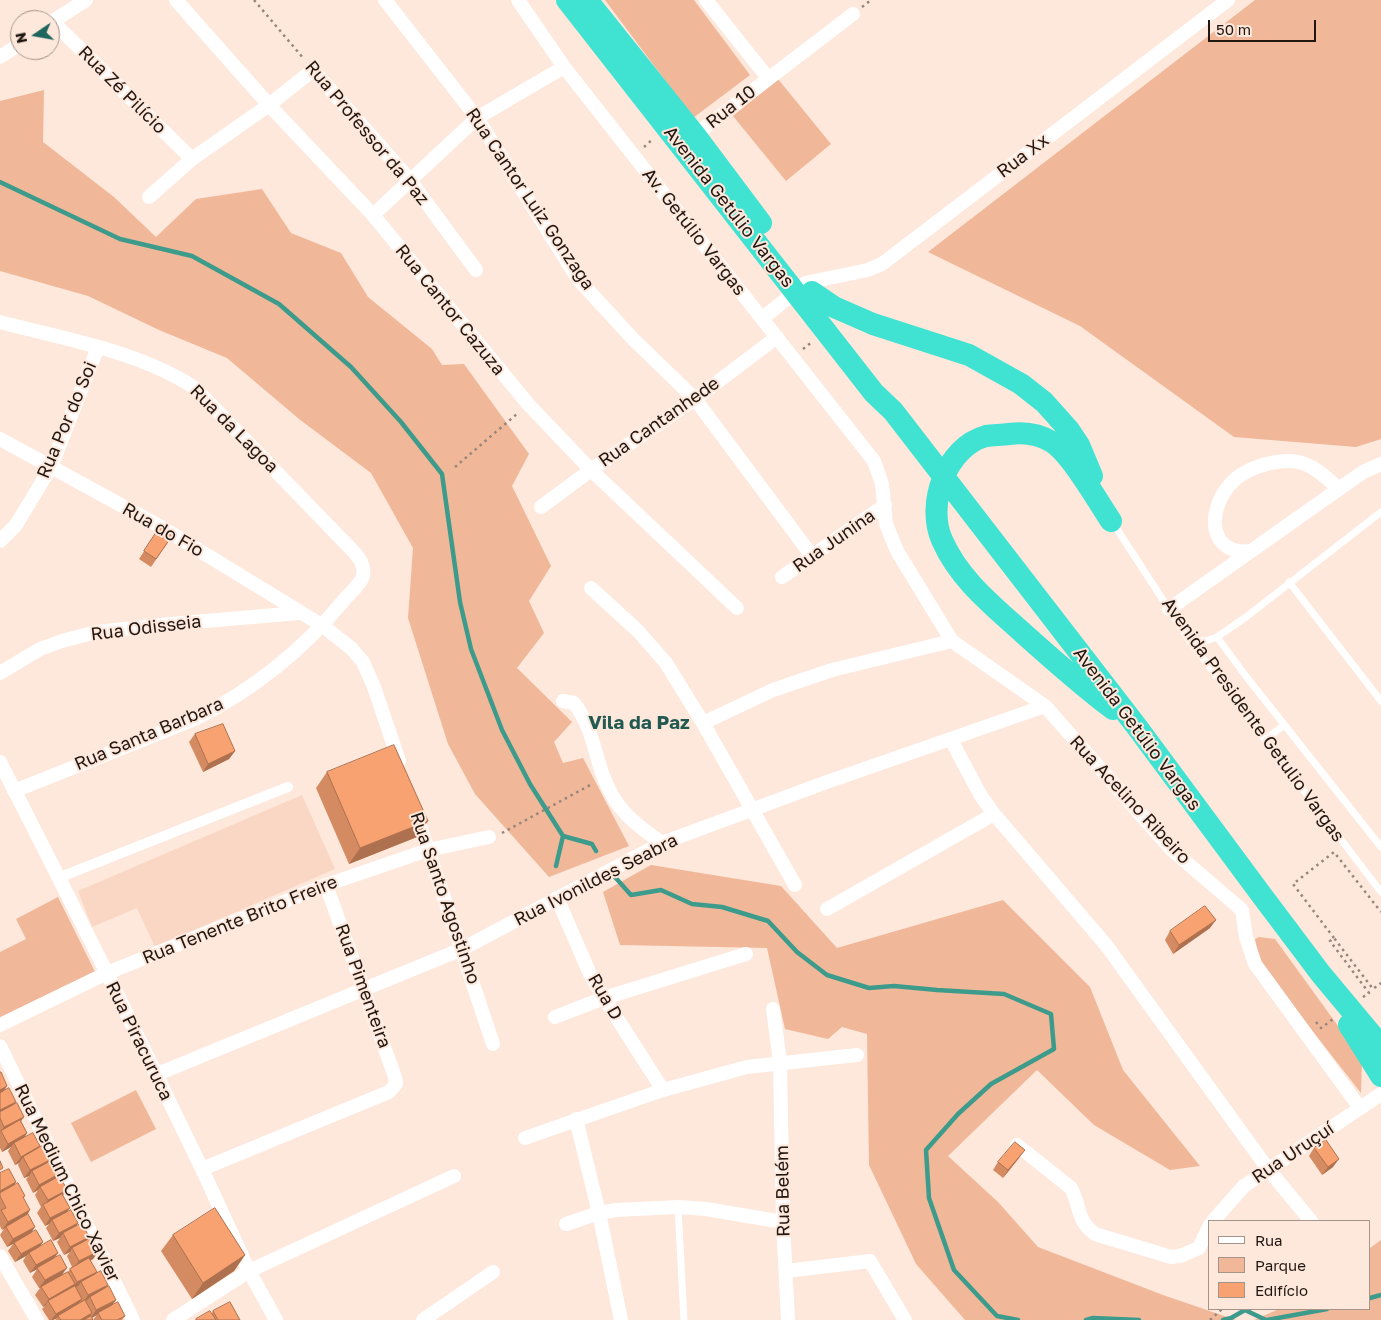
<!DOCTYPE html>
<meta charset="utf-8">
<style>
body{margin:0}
#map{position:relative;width:1381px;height:1320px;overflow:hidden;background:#fee7db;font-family:"Golos Text",sans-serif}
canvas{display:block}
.legend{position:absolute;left:1208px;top:1220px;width:162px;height:90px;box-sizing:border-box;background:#fee7db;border:1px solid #a5948a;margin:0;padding:6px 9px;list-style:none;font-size:15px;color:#201711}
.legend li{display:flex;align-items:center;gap:10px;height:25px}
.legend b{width:25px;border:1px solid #a5948a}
.north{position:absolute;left:10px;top:10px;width:50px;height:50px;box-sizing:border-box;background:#fee7db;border:1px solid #a5948a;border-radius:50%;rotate:258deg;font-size:14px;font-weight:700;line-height:20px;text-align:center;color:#201711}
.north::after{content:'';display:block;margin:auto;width:18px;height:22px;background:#1e675d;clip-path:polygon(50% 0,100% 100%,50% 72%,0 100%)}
.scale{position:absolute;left:1208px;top:20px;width:108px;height:22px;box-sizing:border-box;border:2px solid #201711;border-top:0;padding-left:6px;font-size:15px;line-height:18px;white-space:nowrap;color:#201711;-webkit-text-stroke:4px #fee7db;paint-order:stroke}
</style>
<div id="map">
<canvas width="1381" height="1320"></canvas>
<ul class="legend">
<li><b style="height:6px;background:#fff"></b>Rua</li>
<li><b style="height:14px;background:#f0b899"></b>Parque</li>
<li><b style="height:14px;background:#f8a271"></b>Edifício</li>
</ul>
<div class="north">N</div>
<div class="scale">50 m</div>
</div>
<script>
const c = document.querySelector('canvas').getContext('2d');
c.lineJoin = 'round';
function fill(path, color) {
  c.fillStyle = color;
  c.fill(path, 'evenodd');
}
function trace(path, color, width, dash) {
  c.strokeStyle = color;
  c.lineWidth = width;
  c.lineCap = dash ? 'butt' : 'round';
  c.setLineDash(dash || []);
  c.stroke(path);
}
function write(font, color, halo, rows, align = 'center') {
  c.font = font + ' "Golos Text",sans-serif';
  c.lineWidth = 4;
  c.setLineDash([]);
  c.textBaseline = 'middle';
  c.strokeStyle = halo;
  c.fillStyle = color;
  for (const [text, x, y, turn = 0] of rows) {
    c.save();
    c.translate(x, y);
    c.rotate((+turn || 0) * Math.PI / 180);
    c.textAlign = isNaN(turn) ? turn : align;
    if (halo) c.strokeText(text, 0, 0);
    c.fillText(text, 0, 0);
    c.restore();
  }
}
fill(new Path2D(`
 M 302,795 L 335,869 L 155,947 L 137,908 L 92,927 L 78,891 Z`), '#fad7c4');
fill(new Path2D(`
 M 605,0 L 694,0 L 750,75 L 693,118 Z
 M 1255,0 L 1381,0 L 1381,439 L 1356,447 L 1234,437 L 1080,326 L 928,252 Z
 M 778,79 L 831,144 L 786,181 L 733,116 Z
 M 44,90 L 43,142 L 114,197 L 156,237 L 196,199 L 262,189 L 291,233 L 341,253 L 368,297 L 432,349 L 442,365 L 464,364 L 529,454 L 512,486 L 551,566 L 529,601 L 544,633 L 517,668 L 572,722 L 554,742 L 563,763 L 583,758 L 629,846 L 549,877 L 475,794 L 448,744 L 408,618 L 413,548 L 371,473 L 299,419 L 227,358 L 159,330 L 88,296 L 0,271 L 0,101 Z
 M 651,865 L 781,886 L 837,948 L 1003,900 L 1090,987 L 1123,1070 L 1200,1166 L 1170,1170 L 1094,1125 L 1037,1070 L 948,1156 L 998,1202 L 1038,1247 L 1163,1295 L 1236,1320 L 965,1320 L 916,1264 L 869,1165 L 867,1034 L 842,1027 L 828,1039 L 785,1029 L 767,948 L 620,945 L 603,892 Z
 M 58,897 L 97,976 L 0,1023 L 0,952 L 26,939 L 16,919 Z
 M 1259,937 L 1275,939 L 1362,1059 L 1361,1093 L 1260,964 L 1255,939 Z
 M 136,1090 L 156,1129 L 91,1162 L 71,1123 Z
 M 1381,1240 L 1381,1320 L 1254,1320 L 1279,1309 L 1370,1309 L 1370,1248 Z`), '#f0b899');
trace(new Path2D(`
 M 0,182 L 120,239 L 192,256 L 279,304 L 351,367 L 401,422 L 442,474 L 460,602 L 471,649 L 502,730 L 530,784 L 563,836 L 556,866
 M 563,836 L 592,844 L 596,851
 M 614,876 L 631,895 L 661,890 L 692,904 L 722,907 L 768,921 L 797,952 L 827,975 L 869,988 L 894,986 L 937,990 L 1004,994 L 1051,1014 L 1054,1049 L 991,1084 L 958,1114 L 926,1150 L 929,1198 L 954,1270 L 997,1316 L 1018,1320
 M 1370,1298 L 1381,1295
 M 1086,1320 L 1093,1318 L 1139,1320
 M 1223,1320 L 1231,1318 L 1245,1310 L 1266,1320
 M 1267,1320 L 1327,1309`), '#3d9b8c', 4.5);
trace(new Path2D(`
 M 254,0 L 304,59
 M 862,7 L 871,0
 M 644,147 L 653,139
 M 803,349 L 812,342
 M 455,467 L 518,413
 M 502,833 L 592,784
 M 1334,938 L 1293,884 L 1334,852 L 1381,912
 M 1363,997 L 1369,993 L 1330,941 L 1334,938 L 1373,989 L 1381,983
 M 1316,1022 L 1321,1028 L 1333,1019
 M 1210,1320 L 1222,1309`), '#97867d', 2.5, [2.5, 4]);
trace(new Path2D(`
 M 1113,523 L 1189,640 L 1381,892
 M 1289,582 L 1381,701
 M 1217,637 L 1245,675 L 1381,847
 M 1189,640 L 1206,641 L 1217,637 L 1246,617 L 1381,512
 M 1265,740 L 1284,725
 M 678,1207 L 684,1320`), '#fff', 7);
trace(new Path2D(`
 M 58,878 L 288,787`), '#fff', 10);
trace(new Path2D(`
 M 176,0 L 269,105 L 373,215 L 528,404 L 591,470 L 737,608
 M 385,0 L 477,118 L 578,279 L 633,339 L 695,399 L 812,556
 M 518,0 L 564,67 L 874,461 L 882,484 L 886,524 L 897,551 L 952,641 L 1045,706 L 1172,850 L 1242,910 L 1246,937 L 1255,964 L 1360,1108
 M 706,0 L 768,78
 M 52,21 L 192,159
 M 50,23 L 86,0
 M 0,57 L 20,44
 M 695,135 L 853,14
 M 149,197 L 192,159 L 269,105 L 313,70 L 409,179 L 476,270
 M 373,215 L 477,118 L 564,67
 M 805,283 L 868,270 L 882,264 L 1228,0
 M 763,318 L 795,292
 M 0,322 C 64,339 139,351 195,388 L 354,552 C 360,559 365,566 363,576 C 361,584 349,594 344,600 C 303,650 253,690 195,719 L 14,791
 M 0,439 L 161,527 L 323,626 L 351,648 L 363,662 L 374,687 L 399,761
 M 541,507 L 591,470 L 695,399 L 777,337
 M 0,541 L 16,525 L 51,467 L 98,347
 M 1251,551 C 1209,555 1207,513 1228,487 C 1236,476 1250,469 1263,465 C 1277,461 1292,459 1305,464 C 1318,469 1329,480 1339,489
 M 782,577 L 885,505
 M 591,588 L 638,631 L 666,663 L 703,723 L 795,885
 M 1169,609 L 1363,472 L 1381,464
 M 0,673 L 40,649 L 62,641 L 96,632 L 170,624 L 299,613
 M 563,701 L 574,703 C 593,728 593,750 604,778 C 616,810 635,824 662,843
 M 703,723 L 773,690 L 832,670 L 952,641
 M 951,740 L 981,796 L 994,814 L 1106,945 L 1268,1169 L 1311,1221
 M 0,762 L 107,973 L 202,1169 L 249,1271 L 276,1320
 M 416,814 L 493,1044
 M 557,898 L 590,974 L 604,998 L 663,1090
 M 827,909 L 994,814
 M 773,1009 L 780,1062 L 783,1222 L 788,1320
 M 555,1017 L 604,998 L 746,954
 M 0,1025 L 107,973 L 326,885 L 428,850 L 489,837
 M 0,1046 L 133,1320
 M 155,1075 L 462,949 L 662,843 L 824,783 L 1045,706
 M 576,1119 L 599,1213 L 621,1320
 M 525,1138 L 663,1090 L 747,1067 L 857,1055
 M 1017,1145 L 1071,1188 C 1081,1207 1076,1220 1095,1234 L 1171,1257 L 1180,1256 L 1199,1248
 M 202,1169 L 384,1094 L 389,1092 L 396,1084 L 395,1077 L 326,885
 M 1213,1221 L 1244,1186 L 1381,1094
 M 566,1224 L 599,1213 L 616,1210 L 678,1207 L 706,1209 L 783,1222
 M 1199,1248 L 1210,1225
 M 0,1256 L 37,1320
 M 786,1271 L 870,1261 L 905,1320
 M 173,1320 L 249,1271 L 454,1176
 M 423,1320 L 493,1272`), '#fff', 14);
trace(new Path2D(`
 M 567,0 L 874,393 L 893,411 L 1137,727 L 1263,897 L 1321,974 L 1381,1046
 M 587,0 L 695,135 L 761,223
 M 812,292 L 834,307 L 873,324 L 969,355 L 1021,384 L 1044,402 L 1069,430 L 1079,445 L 1092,476
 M 1111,521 C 1097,500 1071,454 1052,442 C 1039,434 1024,432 1009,434 C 1002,435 993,435 986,436 C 946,447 926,504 942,540 C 959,579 992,605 1023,633 C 1052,659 1081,685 1113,709
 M 1349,1025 L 1381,1076`), '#40e3d2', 22);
fill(new Path2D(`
 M 160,527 L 172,536 L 151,567 L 139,559 Z
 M 195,734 L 235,751 L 229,759 L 203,772 L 189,742 Z
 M 327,772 L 417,837 L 349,864 L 316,788 Z
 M 1210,928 L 1173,954 L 1165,940 L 1170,931 Z
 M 0,1072 L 7,1086 L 3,1091 L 13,1105 L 24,1117 L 21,1121 L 27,1133 L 24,1138 L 40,1146 L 39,1148 L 50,1160 L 48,1163 L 56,1178 L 63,1196 L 67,1212 L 78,1223 L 76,1226 L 89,1237 L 87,1240 L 99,1251 L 93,1259 L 90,1261 L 94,1275 L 116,1300 L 112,1305 L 125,1316 L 122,1320 L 93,1320 L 97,1315 L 92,1318 L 93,1320 L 55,1320 L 57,1318 L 53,1320 L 49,1320 L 42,1309 L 45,1306 L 43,1307 L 35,1295 L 40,1288 L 39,1288 L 32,1277 L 37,1269 L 30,1273 L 23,1261 L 26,1256 L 15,1262 L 8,1251 L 13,1244 L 7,1247 L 0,1235 L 4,1229 L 2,1230 L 0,1226 L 0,1173 L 16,1182 L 14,1185 L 25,1196 L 23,1198 L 31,1232 L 41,1246 L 58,1253 L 54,1259 L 63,1274 L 68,1272 L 70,1269 L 72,1267 L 67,1256 L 70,1252 L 64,1255 L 57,1242 L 60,1238 L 53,1241 L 46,1228 L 49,1224 L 45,1226 L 37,1213 L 41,1207 L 35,1195 L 38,1190 L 33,1193 L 26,1179 L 29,1176 L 24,1178 L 18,1165 L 19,1163 L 15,1165 L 8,1151 L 11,1147 L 2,1152 L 0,1148 Z
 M 1314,1148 L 1333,1167 L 1322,1175 L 1309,1156 Z
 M 1019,1158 L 1003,1178 L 993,1170 L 998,1162 Z
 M 173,1235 L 245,1255 L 234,1271 L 192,1299 L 161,1251 Z
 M 213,1311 L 240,1320 L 195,1320 L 212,1313 Z`), '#d58b61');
fill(new Path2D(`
 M 235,751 L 229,759 L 203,772 L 208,764 Z
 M 428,821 L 417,837 L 349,864 L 360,848 Z
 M 1216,920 L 1210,928 L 1173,954 L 1179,945 Z
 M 7,1086 L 2,1094 L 0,1095 L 0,1090 Z
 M 16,1102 L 10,1110 L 0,1115 L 0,1110 Z
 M 24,1117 L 18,1125 L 1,1132 L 4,1127 Z
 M 27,1133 L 21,1142 L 14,1143 L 11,1147 L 2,1152 L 8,1144 Z
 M 40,1146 L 34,1154 L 23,1157 L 19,1163 L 15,1165 L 21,1157 Z
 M 1025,1150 L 1019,1158 L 1003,1178 L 1008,1170 Z
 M 1339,1159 L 1333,1167 L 1322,1175 L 1328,1167 Z
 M 50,1160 L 44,1168 L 32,1171 L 29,1176 L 24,1178 L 30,1170 Z
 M 59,1174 L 53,1182 L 40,1187 L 38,1190 L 33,1193 L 39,1185 Z
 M 16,1182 L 10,1190 L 0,1196 L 0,1191 Z
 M 67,1190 L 61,1198 L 44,1206 L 48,1200 Z
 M 70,1208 L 64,1216 L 52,1220 L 49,1224 L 45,1226 L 50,1218 Z
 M 30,1210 L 25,1219 L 6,1227 L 2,1230 L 8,1222 Z
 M 78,1223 L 72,1231 L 63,1233 L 60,1238 L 53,1241 L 59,1233 Z
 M 35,1227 L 30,1235 L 7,1247 L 13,1239 Z
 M 89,1237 L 83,1245 L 72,1248 L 70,1252 L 64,1255 L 70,1247 Z
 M 43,1242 L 37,1251 L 29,1253 L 26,1256 L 15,1262 L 21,1254 Z
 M 99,1251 L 93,1259 L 73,1269 L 79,1261 Z
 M 58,1253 L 52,1261 L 30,1273 L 36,1265 Z
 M 245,1255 L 234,1271 L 192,1299 L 203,1283 Z
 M 67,1268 L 61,1276 L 39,1288 L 45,1280 Z
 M 97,1272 L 91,1280 L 81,1282 L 78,1286 L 71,1290 L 77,1282 Z
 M 75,1284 L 69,1292 L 48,1301 L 45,1306 L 43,1307 L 49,1299 Z
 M 108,1285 L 102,1293 L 90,1297 L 86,1301 L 83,1303 L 88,1295 Z
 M 82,1299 L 76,1307 L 58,1316 L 57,1318 L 53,1320 L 51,1320 L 56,1314 Z
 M 116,1300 L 110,1308 L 98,1313 L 97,1315 L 91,1318 L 96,1310 Z
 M 92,1313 L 87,1320 L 80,1320 Z`), '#ae714f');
const building = new Path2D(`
 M 160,527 L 172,536 L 156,559 L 144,551 Z
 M 223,724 L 235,751 L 208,764 L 195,734 Z
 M 394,745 L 428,821 L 360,848 L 327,772 Z
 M 1205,906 L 1216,920 L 1179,945 L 1170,931 Z
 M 0,1072 L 1,1072 L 7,1086 L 0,1090 Z
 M 9,1088 L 16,1102 L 0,1110 L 0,1093 Z
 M 17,1103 L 24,1117 L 4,1127 L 0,1118 L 0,1112 Z
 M 20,1120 L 27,1133 L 8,1144 L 1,1131 Z
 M 33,1133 L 40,1146 L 21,1157 L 14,1143 Z
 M 1326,1140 L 1339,1159 L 1328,1167 L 1314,1148 Z
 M 1015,1142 L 1025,1150 L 1008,1170 L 998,1162 Z
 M 42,1146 L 50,1160 L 30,1170 L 23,1157 Z
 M 0,1161 L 3,1168 L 0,1170 Z
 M 51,1161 L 59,1174 L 39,1185 L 32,1171 Z
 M 9,1169 L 16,1182 L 0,1191 L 0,1173 Z
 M 60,1176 L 67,1190 L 48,1200 L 40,1187 Z
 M 18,1183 L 25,1196 L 23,1197 L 30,1210 L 8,1222 L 1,1210 L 6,1208 L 0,1196 L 0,1193 Z
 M 62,1194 L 70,1208 L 50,1218 L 43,1205 Z
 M 215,1208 L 245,1255 L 203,1283 L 173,1235 Z
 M 71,1210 L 78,1223 L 59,1233 L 52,1220 Z
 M 28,1214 L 35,1227 L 13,1239 L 6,1227 Z
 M 82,1223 L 89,1237 L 70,1247 L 63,1233 Z
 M 36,1230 L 43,1242 L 21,1254 L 14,1243 Z
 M 91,1238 L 99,1251 L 79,1261 L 72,1248 Z
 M 51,1240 L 58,1253 L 36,1265 L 29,1253 Z
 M 60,1255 L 67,1268 L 45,1280 L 37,1268 Z
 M 89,1258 L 97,1272 L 77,1282 L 70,1269 Z
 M 101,1271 L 108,1285 L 88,1295 L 81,1282 Z
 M 68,1272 L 75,1284 L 49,1299 L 41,1287 Z
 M 75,1286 L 82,1299 L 56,1314 L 48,1301 Z
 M 109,1286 L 116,1300 L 96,1310 L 90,1297 Z
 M 85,1300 L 92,1313 L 80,1320 L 61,1320 L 58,1316 Z
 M 118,1302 L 125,1316 L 117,1320 L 102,1320 L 98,1313 Z
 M 230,1302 L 240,1320 L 218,1320 L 213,1311 Z
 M 210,1311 L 216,1320 L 196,1320 L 196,1319 Z
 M 91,1316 L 93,1320 L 84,1320 Z`);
fill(building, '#f8a271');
trace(building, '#ae714f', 1);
write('18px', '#201711', '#fee7db', [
 ["Rua Zé Pilício",122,90,45],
 ["Rua 10",731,107,-38],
 ["Rua Professor da Paz",367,133,50],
 ["Rua Xx",1023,156,-37],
 ["Rua Cantor Luiz Gonzaga",530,199,56],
 ["Avenida Getúlio Vargas",729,207,52],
 ["Av. Getúlio Vargas",694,232,52],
 ["Rua Cantor Cazuza",450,310,51],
 ["Rua Por do Soi",67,420,-67],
 ["Rua Cantanhede",659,422,-35],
 ["Rua da Lagoa",234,429,45],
 ["Rua do Fio",163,530,30],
 ["Rua Junina",834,541,-35],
 ["Rua Odisseia",146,628,-7],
 ["Avenida Presidente Getulio Vargas",1253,720,54],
 ["Avenida Getúlio Vargas",1137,729,53],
 ["Rua Santa Barbara",149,734,-23],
 ["Rua Acelino Ribeiro",1130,800,47],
 ["Rua Ivonildes Seabra",596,880,-27],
 ["Rua Santo Agostinho",445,898,71],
 ["Rua Tenente Brito Freire",240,920,-22],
 ["Rua Pimenteira",363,986,70],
 ["Rua D",605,997,60],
 ["Rua Piracuruca",139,1041,64],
 ["Rua Uruçuí",1293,1153,-34],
 ["Rua Medium Chico Xavier",67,1183,64],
 ["Rua Belém",783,1191,-91]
]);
write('bold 19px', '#225a52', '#fee7db', [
 ["Vila da Paz",639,723]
]);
</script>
